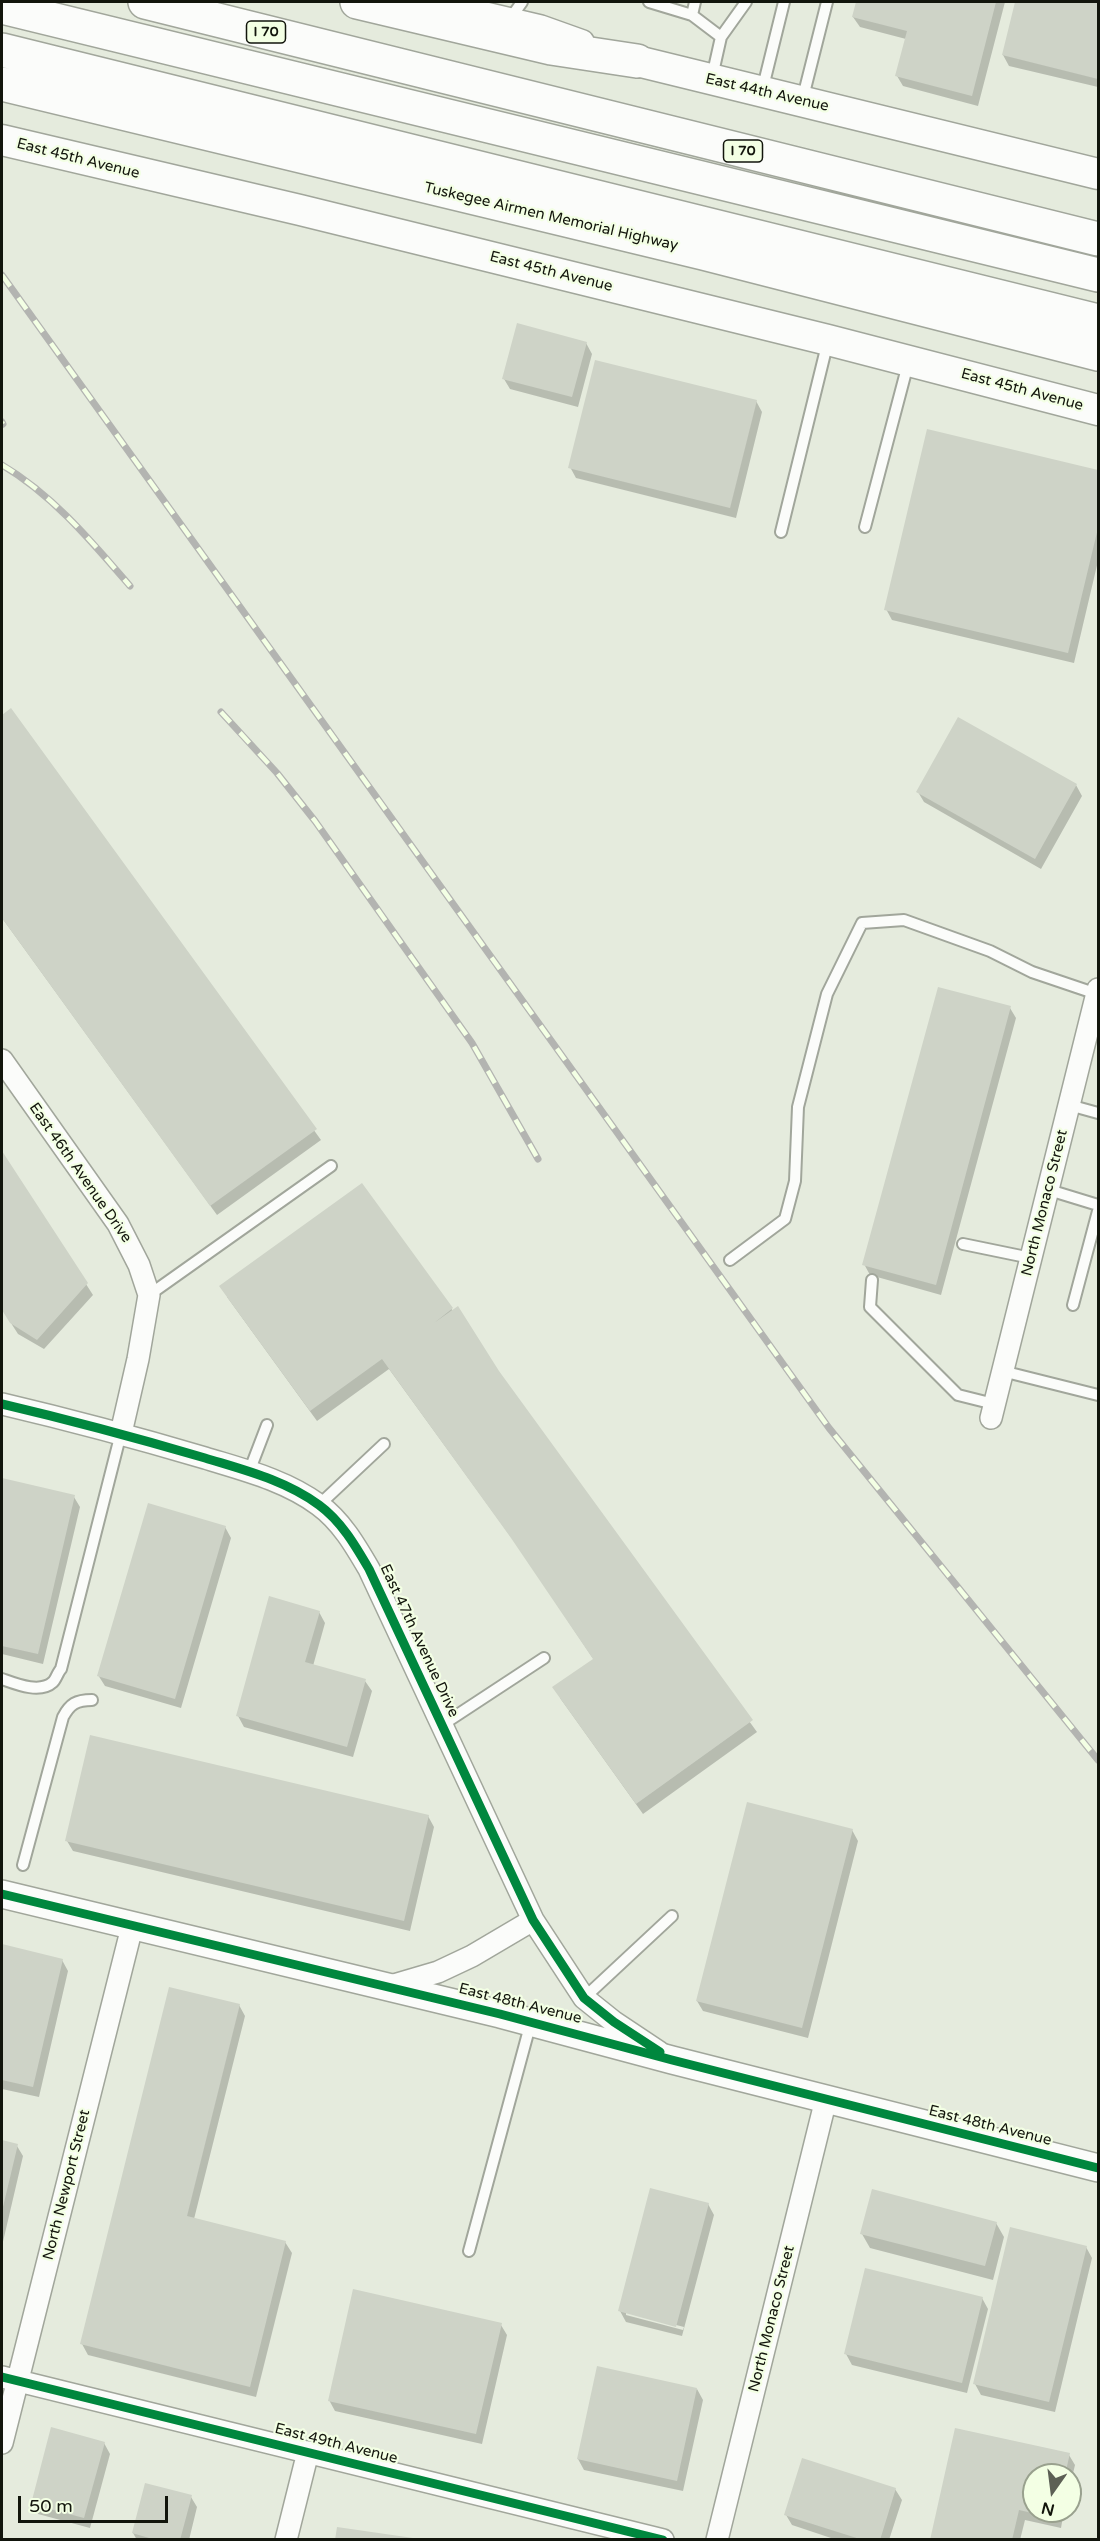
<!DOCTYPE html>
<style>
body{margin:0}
#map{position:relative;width:1100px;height:2541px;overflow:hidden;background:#e5ebdd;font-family:"Varela Round",sans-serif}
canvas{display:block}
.frame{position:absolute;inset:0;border:3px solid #12150c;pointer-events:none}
.north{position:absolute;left:1022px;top:2463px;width:60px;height:60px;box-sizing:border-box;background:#f3ffe4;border:2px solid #99a18e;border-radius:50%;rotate:194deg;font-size:16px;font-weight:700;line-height:24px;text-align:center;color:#12150c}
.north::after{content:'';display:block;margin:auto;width:21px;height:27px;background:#5c6055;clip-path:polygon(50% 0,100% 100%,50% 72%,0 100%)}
.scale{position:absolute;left:18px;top:2496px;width:150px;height:27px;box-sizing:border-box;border:3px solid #12150c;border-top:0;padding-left:8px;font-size:18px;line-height:21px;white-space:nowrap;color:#12150c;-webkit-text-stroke:4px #f3ffe4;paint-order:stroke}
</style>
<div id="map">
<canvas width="1100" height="2541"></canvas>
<div class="frame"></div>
<div class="north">N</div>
<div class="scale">50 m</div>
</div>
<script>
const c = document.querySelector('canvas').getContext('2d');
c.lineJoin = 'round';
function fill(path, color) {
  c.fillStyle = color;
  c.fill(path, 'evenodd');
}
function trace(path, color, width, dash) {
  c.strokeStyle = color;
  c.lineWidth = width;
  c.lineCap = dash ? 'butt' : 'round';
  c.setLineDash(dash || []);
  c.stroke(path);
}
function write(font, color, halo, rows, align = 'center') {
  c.font = font + ' "Varela Round",sans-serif';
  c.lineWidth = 4.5;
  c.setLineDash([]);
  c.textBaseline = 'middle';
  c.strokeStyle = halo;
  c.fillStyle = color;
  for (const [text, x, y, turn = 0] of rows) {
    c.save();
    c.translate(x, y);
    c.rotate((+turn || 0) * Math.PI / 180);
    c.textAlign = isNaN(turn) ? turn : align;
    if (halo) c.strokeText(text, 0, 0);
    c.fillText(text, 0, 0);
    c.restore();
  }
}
fill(new Path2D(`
 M 857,2 L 1005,2 L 978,106 L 903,86 L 897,76 L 906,39 L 860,27 L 853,17 Z
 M 1016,2 L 1098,2 L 1098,87 L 1009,66 L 1003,55 Z
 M 586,343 L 592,354 L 578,407 L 510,389 L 504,379 Z
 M 756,401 L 762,412 L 736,518 L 576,478 L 570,467 Z
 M 929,431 L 1098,472 L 1098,561 L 1074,663 L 892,620 L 886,609 Z
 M 11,710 L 321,1140 L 217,1215 L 2,918 L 2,717 Z
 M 1076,785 L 1082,796 L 1041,869 L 924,802 L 918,792 Z
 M 1010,1008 L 1016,1018 L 941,1295 L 870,1275 L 864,1264 Z
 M 2,1153 L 93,1295 L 44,1349 L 18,1334 L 2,1309 Z
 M 362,1185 L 757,1732 L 643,1814 L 560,1698 L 594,1660 L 519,1548 L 389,1369 L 317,1421 L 227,1297 Z
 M 2,1480 L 74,1497 L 80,1507 L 43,1664 L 2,1654 Z
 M 225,1527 L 231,1538 L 181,1708 L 105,1686 L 98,1675 Z
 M 319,1612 L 325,1623 L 313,1666 L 365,1681 L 372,1691 L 353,1757 L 244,1727 L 238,1716 Z
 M 428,1816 L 434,1827 L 410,1931 L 73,1851 L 67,1841 Z
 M 852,1830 L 858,1841 L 808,2038 L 703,2011 L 697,2001 Z
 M 2,1946 L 62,1960 L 68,1971 L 39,2097 L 2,2089 Z
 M 239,2005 L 245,2016 L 194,2219 L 285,2242 L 292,2253 L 256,2397 L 88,2355 L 82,2344 Z
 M 2,2142 L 17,2146 L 23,2156 L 2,2246 Z
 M 708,2204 L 714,2215 L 682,2336 L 626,2322 L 620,2311 ZM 626,2312 L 684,2327 L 683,2330 L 626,2315 Z
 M 996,2223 L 1004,2237 L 993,2280 L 870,2248 L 862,2234 Z
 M 1086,2247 L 1092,2258 L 1055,2412 L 981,2395 L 975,2384 Z
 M 982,2298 L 988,2309 L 967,2393 L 852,2365 L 846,2354 Z
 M 501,2325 L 507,2335 L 482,2444 L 335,2411 L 329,2400 Z
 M 697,2389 L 703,2400 L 683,2491 L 584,2470 L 578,2459 Z
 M 957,2429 L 1069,2455 L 1075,2465 L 1070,2486 L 1070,2475 L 1034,2475 L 1034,2511 L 1064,2511 L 1061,2528 L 1025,2520 L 1020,2540 L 932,2540 Z
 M 104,2443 L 110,2454 L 90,2528 L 38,2514 L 32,2503 Z
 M 895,2489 L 902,2500 L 889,2540 L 837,2540 L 792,2525 L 786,2515 Z
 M 191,2497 L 197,2507 L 189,2540 L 137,2540 L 133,2533 Z`), '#0003');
fill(new Path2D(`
 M 856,2 L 996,2 L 972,96 L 895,76 L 907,31 L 852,17 Z
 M 1015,2 L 1098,2 L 1098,79 L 1002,55 Z
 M 517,323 L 587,342 L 572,397 L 502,379 Z
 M 595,360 L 757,400 L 730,508 L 568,468 Z
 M 927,429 L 1098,470 L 1098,528 L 1068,653 L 884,610 Z
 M 11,708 L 317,1129 L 210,1206 L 2,918 L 2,715 Z
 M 958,717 L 1077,784 L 1035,859 L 916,792 Z
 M 938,987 L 1011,1006 L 936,1285 L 862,1265 Z
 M 2,1151 L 88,1283 L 37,1340 L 10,1323 L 2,1310 Z
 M 362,1183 L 453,1308 L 434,1323 L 458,1306 L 499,1371 L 753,1720 L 636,1804 L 552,1687 L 593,1659 L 511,1538 L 382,1359 L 310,1411 L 219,1286 Z
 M 2,1478 L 75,1495 L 38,1654 L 2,1646 Z
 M 148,1503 L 226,1526 L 175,1699 L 97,1676 Z
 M 269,1596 L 320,1611 L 305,1662 L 366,1679 L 347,1747 L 236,1716 Z
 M 90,1735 L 429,1815 L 404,1921 L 65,1841 Z
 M 747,1802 L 853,1829 L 802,2028 L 696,2001 Z
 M 2,1944 L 63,1959 L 33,2087 L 2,2080 Z
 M 169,1987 L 240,2004 L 187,2216 L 286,2241 L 250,2387 L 80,2344 Z
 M 2,2140 L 18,2144 L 2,2211 Z
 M 650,2188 L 709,2203 L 676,2327 L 618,2311 Z
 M 872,2189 L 997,2222 L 985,2266 L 860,2234 Z
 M 1010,2227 L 1087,2246 L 1049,2402 L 973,2384 Z
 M 865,2268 L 983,2297 L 962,2383 L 844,2354 Z
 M 353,2289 L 502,2323 L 476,2434 L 328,2401 Z
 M 597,2366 L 697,2388 L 677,2481 L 577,2459 Z
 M 51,2427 L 105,2442 L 84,2518 L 31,2504 Z
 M 955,2428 L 1070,2453 L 1065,2475 L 1034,2475 L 1034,2511 L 1057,2511 L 1055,2518 L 1019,2510 L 1012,2540 L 930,2540 Z
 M 802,2458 L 896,2488 L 880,2540 L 863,2540 L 784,2515 Z
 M 145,2483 L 192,2495 L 180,2540 L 156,2540 L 132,2533 Z
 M 337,2527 L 413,2538 L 413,2540 L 335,2540 Z`), '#ced3c7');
const service = new Path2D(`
 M 649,2 L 692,15 L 721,37
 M 692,15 L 695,2
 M 510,19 L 522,2
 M 712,77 L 721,37 L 746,2
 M 762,91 L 784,2
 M 802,101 L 827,2
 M 865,527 L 908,364
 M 781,532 L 828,341
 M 1069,1105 L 1098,1113
 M 1049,1190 L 1098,1205
 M 963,1244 L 1031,1258
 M 730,1260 L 785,1219 L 795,1181 L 798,1107 L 827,994 L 862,923 L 904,920 L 990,951 L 1032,972 L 1097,994
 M 872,1280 L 870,1307 L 958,1395 L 994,1404
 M 149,1295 L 331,1166
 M 1073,1305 L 1098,1211
 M 1002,1371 L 1098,1395
 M 249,1472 L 267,1425
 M 319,1505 L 384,1444
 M 2,1679 C 16,1684 40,1694 53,1682 C 56,1679 58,1672 61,1669 L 121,1433
 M 442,1725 L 544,1658
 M 23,1865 L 63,1717 C 70,1704 76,1700 92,1700
 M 584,1998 L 672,1916
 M 469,2251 L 531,2022`);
const minor = new Path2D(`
 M 439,2 L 541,26 L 583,41
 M 2,1060 L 118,1224 L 139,1265 L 149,1295 L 138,1359 L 121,1433
 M 2,1404 C 70,1420 137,1438 205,1458 C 244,1470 285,1480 319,1505 C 341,1521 355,1545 369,1569 L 533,1920 L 584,1998 L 614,2022 L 659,2052
 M 991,1418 L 1098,989
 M 387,1987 L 438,1972 L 472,1956 L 533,1920
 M 2,2377 L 663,2540
 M 2,2443 L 132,1927
 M 286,2540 L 308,2452
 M 717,2540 L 826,2099`);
const tertiary = new Path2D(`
 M 2,1894 L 500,2014 L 672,2060 L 1098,2168`);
const secondary = new Path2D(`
 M 637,61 L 1098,174
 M 2,140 L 300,210 L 828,340 L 1098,410`);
const motorway = new Path2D(`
 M 145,2 L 1098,239
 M 357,2 L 551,48 L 637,61
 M 2,7 L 1098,275
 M 2,50 L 1098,321
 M 2,84 L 703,253 L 1098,354`);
trace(service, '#a1a69b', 14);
trace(minor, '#a1a69b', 24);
trace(tertiary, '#a1a69b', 30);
trace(secondary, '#a1a69b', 33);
trace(motorway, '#a1a69b', 36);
trace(service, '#fbfcfa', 10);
trace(minor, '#fbfcfa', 21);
trace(tertiary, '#fbfcfa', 27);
trace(secondary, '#fbfcfa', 30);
trace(motorway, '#fbfcfa', 33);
const rail = new Path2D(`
 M 2,275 L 829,1428 L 1098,1760
 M 2,422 L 3,424
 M 2,465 C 53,495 92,542 130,586
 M 221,712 L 277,773 L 315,821 L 472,1043 L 538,1159`);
trace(rail, '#b3b4b1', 7);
trace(rail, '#f3ffe4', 4.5, [14]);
trace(new Path2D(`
 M 2,1404 C 70,1420 137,1438 205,1458 C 244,1470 285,1480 319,1505 C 341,1521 355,1545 369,1569 L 533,1920 L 584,1998 L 614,2022 L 660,2052
 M 2,1894 L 500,2014 L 672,2060 L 1098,2168
 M 2,2377 L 663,2540`), '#00873e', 9);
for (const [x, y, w] of [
 [266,32,39],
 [743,151,39]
]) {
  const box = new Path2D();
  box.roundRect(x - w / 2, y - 11, w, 22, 4.5);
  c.fillStyle = '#f3ffe4';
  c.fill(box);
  trace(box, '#12150c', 1.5);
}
write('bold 14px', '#12150c', null, [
 ["I 70",266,32],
 ["I 70",743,151]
]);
write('15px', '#12150c', '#f3ffe4', [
 ["East 44th Avenue",767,93,13],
 ["East 45th Avenue",78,159,14],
 ["Tuskegee Airmen Memorial Highway",551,217,13],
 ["East 45th Avenue",551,272,14],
 ["East 45th Avenue",1022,390,15],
 ["East 46th Avenue Drive",80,1173,55],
 ["North Monaco Street",1045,1203,-76],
 ["East 47th Avenue Drive",419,1641,65],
 ["East 48th Avenue",520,2004,14],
 ["East 48th Avenue",990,2126,14],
 ["North Newport Street",67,2185,-76],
 ["North Monaco Street",772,2319,-76],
 ["East 49th Avenue",336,2444,14]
]);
</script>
